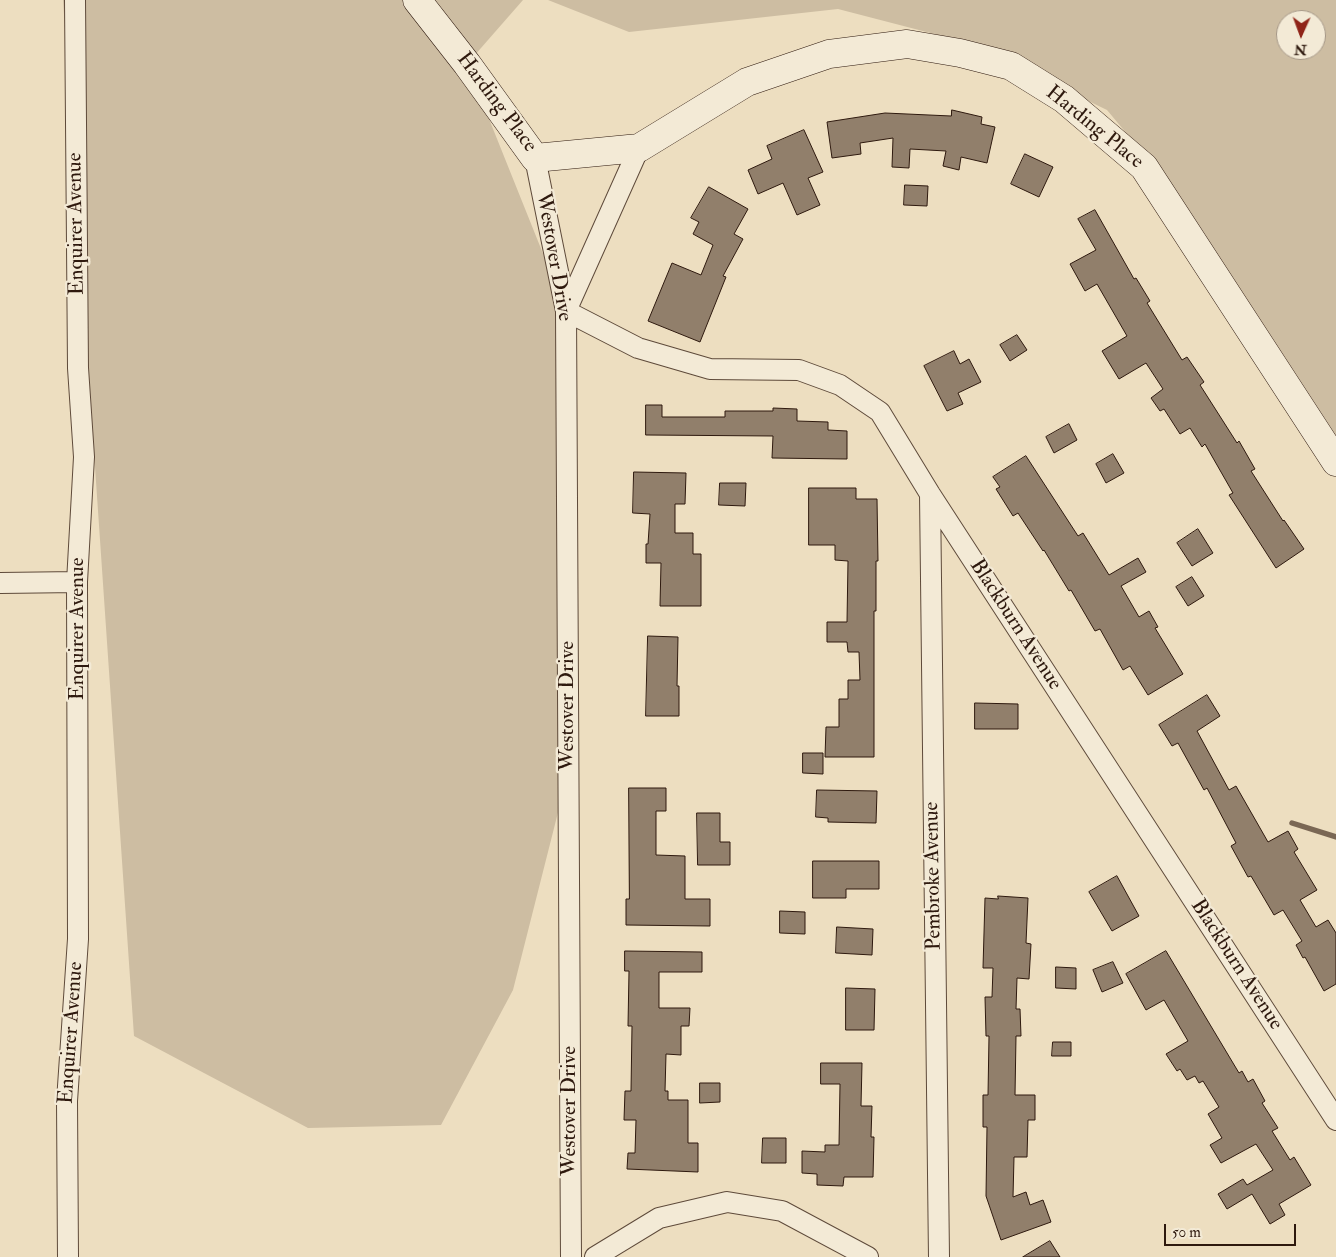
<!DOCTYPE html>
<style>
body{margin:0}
#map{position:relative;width:1336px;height:1257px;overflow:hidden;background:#eddec0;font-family:"IM FELL Double Pica",serif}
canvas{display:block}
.north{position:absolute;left:1276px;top:10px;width:50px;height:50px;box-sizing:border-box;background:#f3ead6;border:1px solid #a49686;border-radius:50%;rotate:182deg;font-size:14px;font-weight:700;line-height:20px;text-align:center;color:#2e190e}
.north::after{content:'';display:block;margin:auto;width:18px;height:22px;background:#8f2418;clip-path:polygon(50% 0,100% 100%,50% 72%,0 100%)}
.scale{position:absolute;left:1164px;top:1224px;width:132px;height:22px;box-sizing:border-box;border:2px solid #2e190e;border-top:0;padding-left:6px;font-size:15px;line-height:18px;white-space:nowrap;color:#2e190e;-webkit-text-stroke:4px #f3ead6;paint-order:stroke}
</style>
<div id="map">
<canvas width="1336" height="1257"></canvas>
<div class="north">N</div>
<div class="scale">50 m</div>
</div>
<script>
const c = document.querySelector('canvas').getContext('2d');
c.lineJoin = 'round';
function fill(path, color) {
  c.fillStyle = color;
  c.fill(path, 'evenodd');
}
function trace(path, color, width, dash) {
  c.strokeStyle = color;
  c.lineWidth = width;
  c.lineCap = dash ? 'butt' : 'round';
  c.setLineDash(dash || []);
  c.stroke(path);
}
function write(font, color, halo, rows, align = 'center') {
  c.font = font + ' "IM FELL Double Pica",serif';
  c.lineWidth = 4.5;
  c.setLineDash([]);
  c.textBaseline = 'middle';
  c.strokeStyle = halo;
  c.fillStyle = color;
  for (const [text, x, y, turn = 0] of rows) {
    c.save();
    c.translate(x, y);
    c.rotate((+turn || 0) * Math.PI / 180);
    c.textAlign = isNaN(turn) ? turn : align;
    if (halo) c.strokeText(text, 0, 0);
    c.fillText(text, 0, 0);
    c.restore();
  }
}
fill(new Path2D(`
 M 63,0 L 523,0 L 467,64 L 566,311 L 569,769 L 513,990 L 441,1125 L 308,1128 L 134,1036 Z
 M 548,0 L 1336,0 L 1336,445 L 1168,183 L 1107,110 L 969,43 L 838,9 L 629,32 ZM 1286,20 L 1316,20 L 1316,50 L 1286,50 Z`), '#cdbda2');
trace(new Path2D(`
 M 1292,823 L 1336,837`), '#7a6754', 5.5);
const building = new Path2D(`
 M 952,110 L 982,117 L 981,124 L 995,127 L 987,163 L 961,157 L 959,170 L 943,166 L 946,151 L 910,149 L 909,168 L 892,167 L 893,138 L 860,143 L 861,154 L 832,158 L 827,122 L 885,113 L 951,116 Z
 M 804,130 L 823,172 L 808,178 L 820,205 L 797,215 L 783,183 L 758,194 L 748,170 L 772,159 L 767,146 Z
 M 1025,154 L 1053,167 L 1039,197 L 1011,184 Z
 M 905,185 L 928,186 L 927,206 L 904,205 Z
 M 709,187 L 748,209 L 734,234 L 743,239 L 723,276 L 726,277 L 700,342 L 648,321 L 672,263 L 701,275 L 713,245 L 693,234 L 699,222 L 691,218 Z
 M 1095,210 L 1134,279 L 1136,278 L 1150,301 L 1147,303 L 1182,360 L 1187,357 L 1204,382 L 1200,385 L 1237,443 L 1239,441 L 1255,469 L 1251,471 L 1283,521 L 1284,520 L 1304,549 L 1276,568 L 1229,495 L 1233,493 L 1205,444 L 1202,447 L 1190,428 L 1180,434 L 1164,409 L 1160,411 L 1151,398 L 1163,389 L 1146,363 L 1119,379 L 1102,351 L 1127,336 L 1097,284 L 1085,291 L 1070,264 L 1096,250 L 1078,219 Z
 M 1017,335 L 1027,350 L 1010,361 L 1000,345 Z
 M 954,351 L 960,364 L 969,359 L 981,382 L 958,393 L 963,404 L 947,411 L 924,366 Z
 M 646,405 L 662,405 L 662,417 L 725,417 L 725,411 L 773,411 L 773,408 L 797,409 L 797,421 L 828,422 L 828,430 L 847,431 L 847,459 L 772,458 L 773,436 L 646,435 Z
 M 1069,424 L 1077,440 L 1054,453 L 1046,437 Z
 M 1113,454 L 1124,473 L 1106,483 L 1096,464 Z
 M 1026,456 L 1078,536 L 1083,533 L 1109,575 L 1138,558 L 1146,572 L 1121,586 L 1139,617 L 1149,611 L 1158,627 L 1155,628 L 1183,674 L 1148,695 L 1130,666 L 1123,670 L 1100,629 L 1095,631 L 1071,590 L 1069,591 L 1044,550 L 1043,551 L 1018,513 L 1013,516 L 996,489 L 1000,487 L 993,477 Z
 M 634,472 L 686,473 L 685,504 L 675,504 L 675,533 L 693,533 L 693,554 L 701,554 L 701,606 L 660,606 L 661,563 L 646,563 L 646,544 L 648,544 L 650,514 L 633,513 Z
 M 720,483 L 746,483 L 745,506 L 719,505 Z
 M 809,488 L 856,488 L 856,499 L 877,499 L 878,561 L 876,561 L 876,611 L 874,611 L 874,757 L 825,757 L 826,727 L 839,727 L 839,699 L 848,699 L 848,680 L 860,680 L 859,652 L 848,652 L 847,642 L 827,642 L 827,622 L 847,622 L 848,561 L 835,560 L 835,545 L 809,545 Z
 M 1198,529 L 1213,553 L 1192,566 L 1177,543 Z
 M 1192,577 L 1204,596 L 1188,606 L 1176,587 Z
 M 648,636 L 678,637 L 677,686 L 679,686 L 679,716 L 646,716 Z
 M 1207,695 L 1220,716 L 1197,731 L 1229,790 L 1236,786 L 1268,842 L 1288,831 L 1298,849 L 1294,852 L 1317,890 L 1300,900 L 1316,927 L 1328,920 L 1336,933 L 1336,984 L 1324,991 L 1305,957 L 1303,958 L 1296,945 L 1302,941 L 1283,910 L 1274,915 L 1251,876 L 1248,877 L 1231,846 L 1236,843 L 1207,788 L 1204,790 L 1178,743 L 1172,746 L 1159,725 Z
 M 975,703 L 1018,704 L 1018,729 L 975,729 Z
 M 803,753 L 823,753 L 823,774 L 803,773 Z
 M 629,788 L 666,788 L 666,811 L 656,811 L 656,855 L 685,856 L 685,899 L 710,899 L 710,926 L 626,925 L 626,899 L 629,899 Z
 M 817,790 L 877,791 L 876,823 L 828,822 L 828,818 L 816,817 Z
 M 697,813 L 720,813 L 720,842 L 730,842 L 730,865 L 698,865 Z
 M 813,861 L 879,861 L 879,889 L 846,889 L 846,898 L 813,898 Z
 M 1117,876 L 1139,916 L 1112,931 L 1089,892 Z
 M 998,896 L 1028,898 L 1026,943 L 1031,944 L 1029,979 L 1017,978 L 1016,1009 L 1020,1009 L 1021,1036 L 1016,1036 L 1015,1095 L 1035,1095 L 1035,1120 L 1028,1120 L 1027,1157 L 1014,1157 L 1013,1197 L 1026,1192 L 1030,1205 L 1043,1200 L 1051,1222 L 1001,1240 L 986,1196 L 987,1127 L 983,1127 L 983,1095 L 988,1095 L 989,1036 L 986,1036 L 985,997 L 992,997 L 993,968 L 983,968 L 985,898 L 998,899 Z
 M 780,911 L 805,912 L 805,934 L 780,933 Z
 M 837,927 L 873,929 L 872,955 L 836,953 Z
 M 625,951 L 702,952 L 702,972 L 659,972 L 659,1008 L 690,1008 L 689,1026 L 681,1026 L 681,1055 L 666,1054 L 665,1091 L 668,1091 L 668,1100 L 688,1100 L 688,1143 L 698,1143 L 698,1172 L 627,1169 L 628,1153 L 635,1153 L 636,1120 L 624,1120 L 625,1091 L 631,1091 L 632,1026 L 628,1026 L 629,971 L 625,971 Z
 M 1166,951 L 1239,1073 L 1242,1071 L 1248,1082 L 1253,1079 L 1265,1101 L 1262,1103 L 1278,1128 L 1272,1131 L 1290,1160 L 1294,1157 L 1311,1185 L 1279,1204 L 1285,1215 L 1270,1224 L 1252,1194 L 1227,1209 L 1218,1194 L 1243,1179 L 1247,1185 L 1273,1170 L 1256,1144 L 1221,1163 L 1210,1145 L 1222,1138 L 1208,1114 L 1219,1107 L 1203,1081 L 1199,1083 L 1195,1076 L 1187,1080 L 1180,1069 L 1177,1071 L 1166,1054 L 1188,1041 L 1164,1000 L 1146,1010 L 1126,974 Z
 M 1113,962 L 1123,983 L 1102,992 L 1093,970 Z
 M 1056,967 L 1076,968 L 1076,989 L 1056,988 Z
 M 846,988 L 875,989 L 874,1030 L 846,1030 Z
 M 1053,1042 L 1071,1042 L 1071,1056 L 1052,1056 Z
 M 821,1063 L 862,1063 L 861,1106 L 872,1106 L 871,1137 L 874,1137 L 873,1177 L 844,1177 L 843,1186 L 817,1185 L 817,1174 L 802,1173 L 802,1151 L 825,1152 L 825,1145 L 839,1145 L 840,1084 L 821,1084 Z
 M 700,1083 L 720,1083 L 720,1102 L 700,1103 Z
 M 763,1138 L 786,1138 L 786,1163 L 762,1163 Z
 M 1050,1241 L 1060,1257 L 1023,1257 Z`);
fill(building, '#917f6b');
trace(building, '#2e190e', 1);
const street = new Path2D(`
 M 639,148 L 566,311 L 638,348 L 710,369 L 799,370 L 840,385 L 880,412 L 930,494 L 1336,1120
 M 535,158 L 566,311 L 571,1257
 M 930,494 L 939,1257
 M 0,583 L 77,582
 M 68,1257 L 67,1101 L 78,939 L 77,582 L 84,457 L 78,368 L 75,0
 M 595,1257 L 659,1218 L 727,1202 L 782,1211 L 868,1257`);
const secondary = new Path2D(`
 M 417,0 L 467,64 L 535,158 L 639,148 L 747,82 L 829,54 L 907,44 L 960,53 L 1011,66 L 1064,99 L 1144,167 L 1336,462`);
trace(street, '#5e4a3a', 22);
trace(secondary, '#2e190e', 29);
trace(street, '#f3ead6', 20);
trace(secondary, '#f3ead6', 28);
write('21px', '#2e190e', '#f3ead6', [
 ["Harding Place",496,103,53],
 ["Harding Place",1094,128,39],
 ["Enquirer Avenue",77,224,-91],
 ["Westover Drive",553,257,80],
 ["Blackburn Avenue",1015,625,57],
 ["Enquirer Avenue",78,629,-90],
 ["Westover Drive",568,706,-90],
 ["Pembroke Avenue",934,876,-91],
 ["Blackburn Avenue",1236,965,57],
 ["Enquirer Avenue",72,1033,-86],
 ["Westover Drive",570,1111,-90]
]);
</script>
